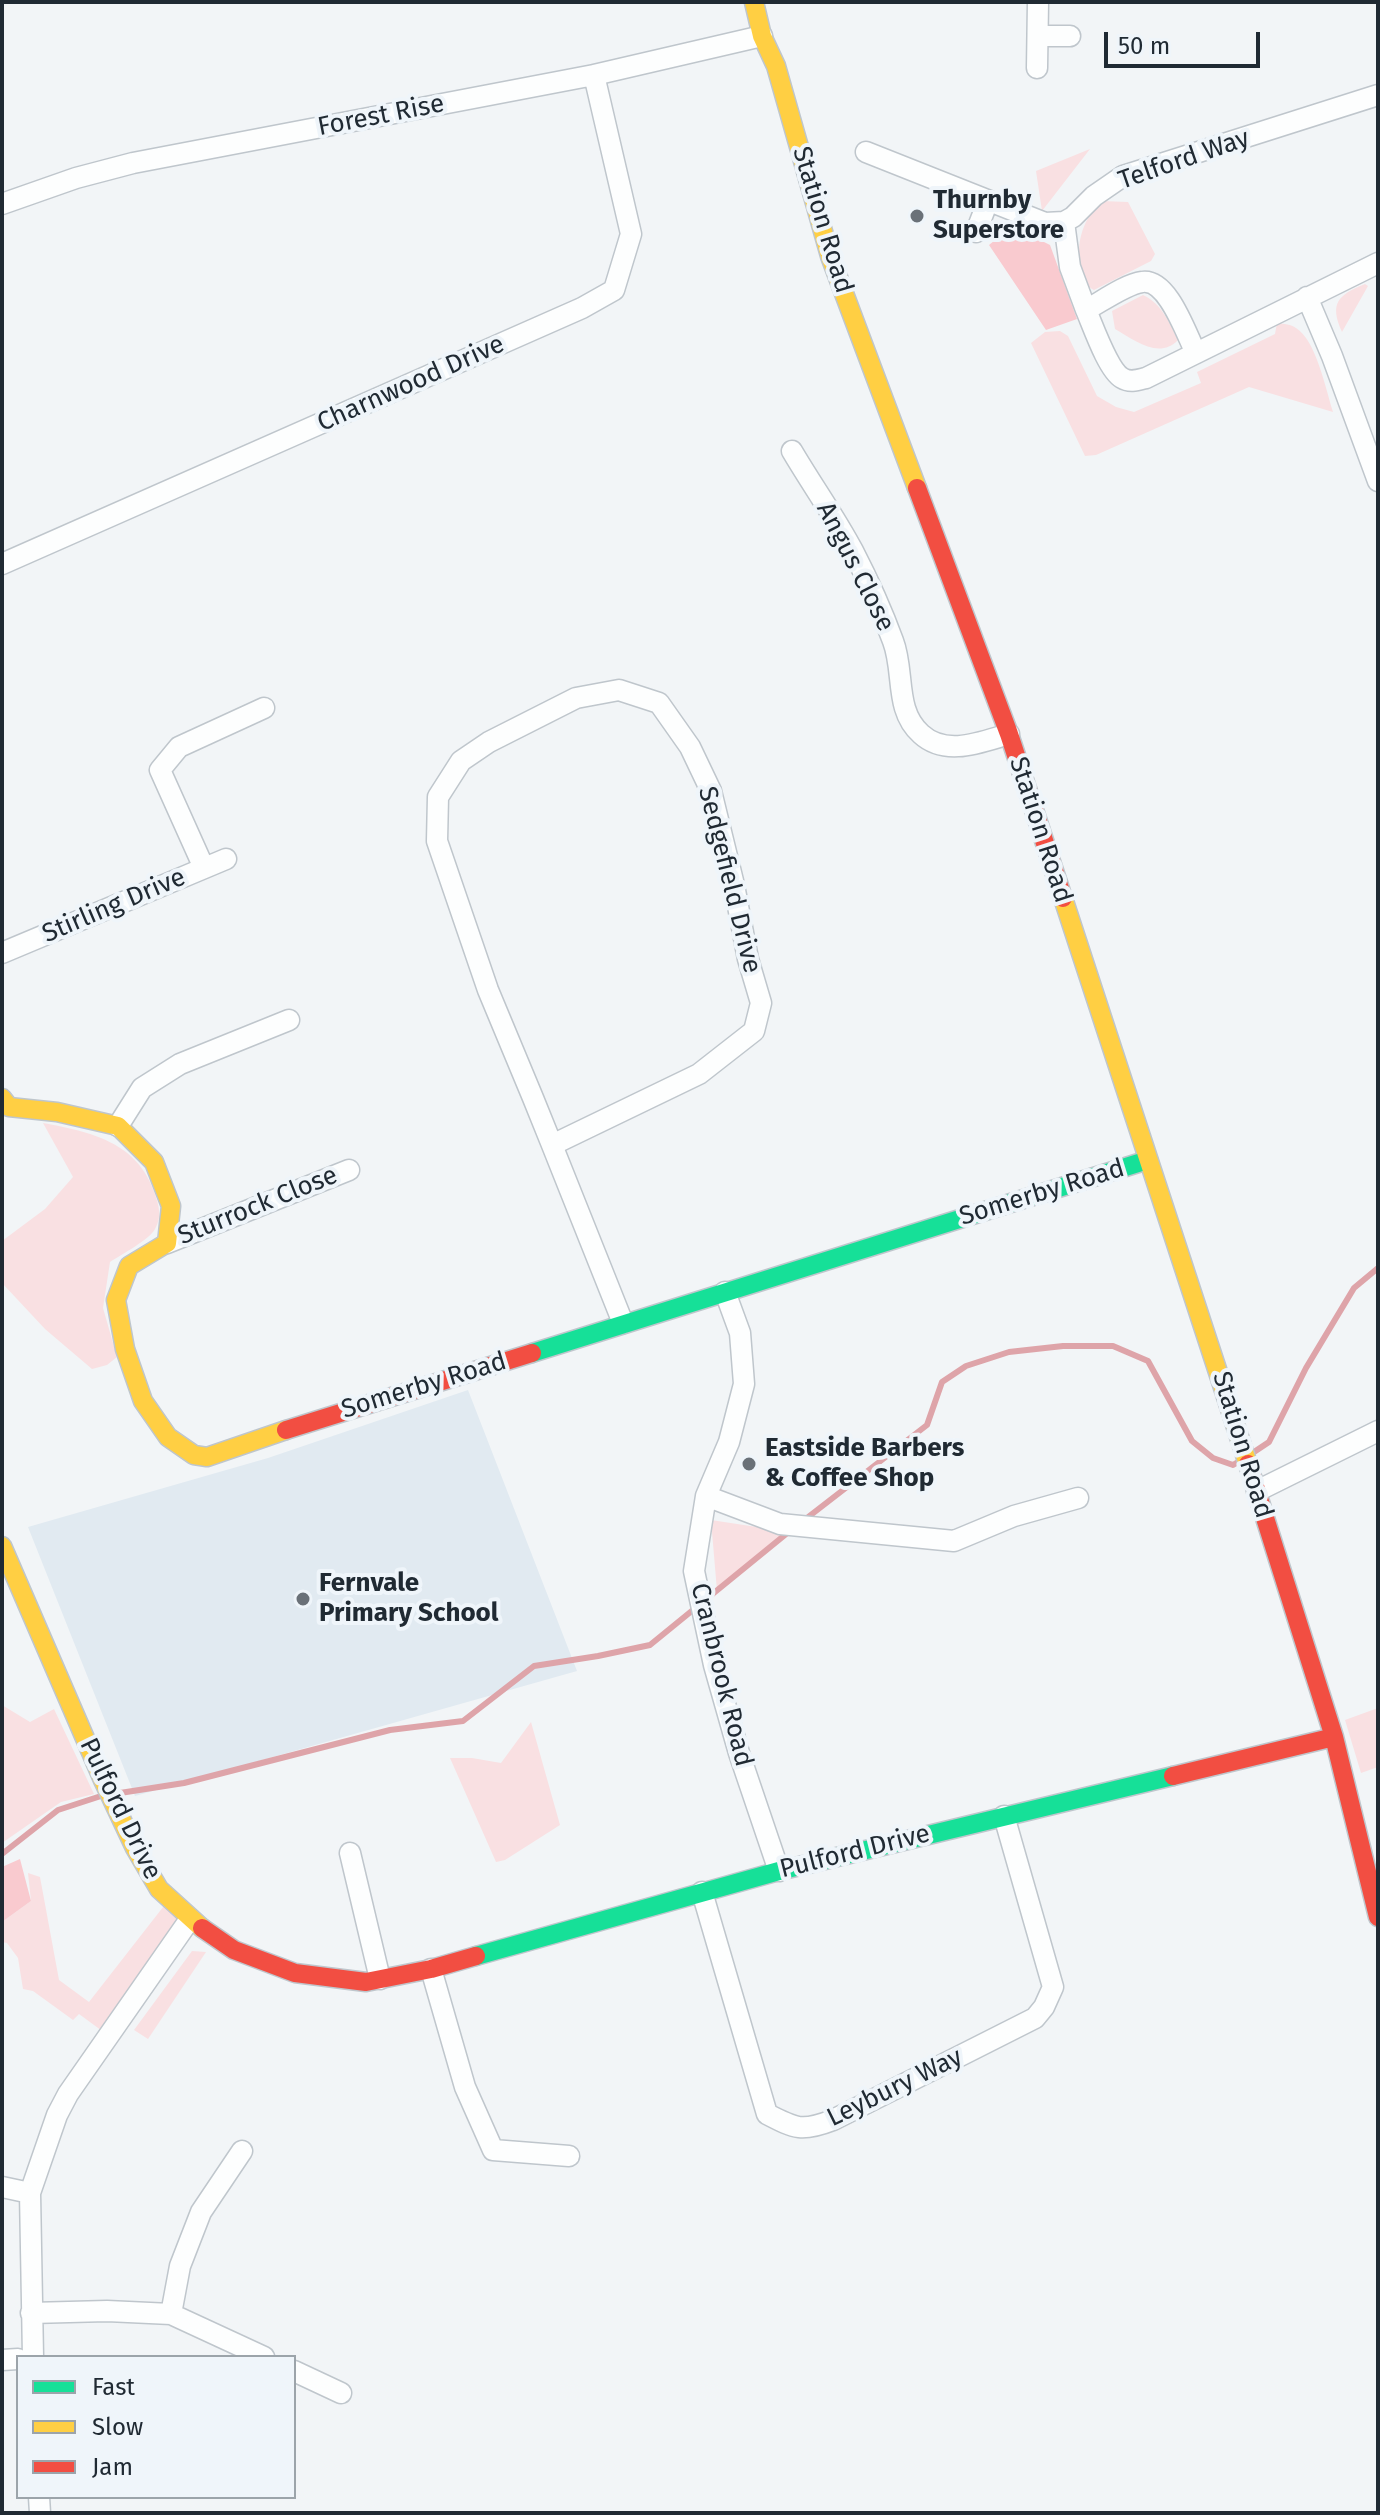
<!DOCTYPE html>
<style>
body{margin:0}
#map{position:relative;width:1380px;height:2515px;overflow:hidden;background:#f2f5f7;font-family:"Fira Sans",sans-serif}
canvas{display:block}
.frame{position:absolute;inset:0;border:4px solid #202a33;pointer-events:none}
.legend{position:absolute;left:16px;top:2355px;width:280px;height:144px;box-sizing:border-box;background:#eff5fa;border:2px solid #9ca4aa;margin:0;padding:10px 14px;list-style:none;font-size:24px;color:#202a33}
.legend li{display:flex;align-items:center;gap:16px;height:40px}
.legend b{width:40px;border:2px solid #9ca4aa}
.scale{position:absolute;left:1104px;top:32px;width:156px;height:36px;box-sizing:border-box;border:4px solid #202a33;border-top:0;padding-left:10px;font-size:24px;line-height:28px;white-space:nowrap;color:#202a33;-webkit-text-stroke:6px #eff5fa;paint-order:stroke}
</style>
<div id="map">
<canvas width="1380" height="2515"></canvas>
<div class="frame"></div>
<ul class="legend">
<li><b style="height:10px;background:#16e098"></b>Fast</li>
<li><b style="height:10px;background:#ffcf43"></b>Slow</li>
<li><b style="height:10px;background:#f24e42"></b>Jam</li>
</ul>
<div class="scale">50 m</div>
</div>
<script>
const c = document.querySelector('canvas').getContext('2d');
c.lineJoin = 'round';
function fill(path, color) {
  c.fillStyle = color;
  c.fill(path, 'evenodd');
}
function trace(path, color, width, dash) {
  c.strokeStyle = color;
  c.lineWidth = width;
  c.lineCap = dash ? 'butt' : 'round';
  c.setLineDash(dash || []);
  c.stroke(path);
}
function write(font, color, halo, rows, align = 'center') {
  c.font = font + ' "Fira Sans",sans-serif';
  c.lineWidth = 8;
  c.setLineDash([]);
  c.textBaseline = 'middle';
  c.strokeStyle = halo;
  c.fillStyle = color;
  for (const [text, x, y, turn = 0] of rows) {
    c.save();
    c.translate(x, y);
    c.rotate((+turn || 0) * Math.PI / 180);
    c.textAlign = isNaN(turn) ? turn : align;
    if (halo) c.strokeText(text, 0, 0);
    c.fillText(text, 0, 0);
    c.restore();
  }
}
fill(new Path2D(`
 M 468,1390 L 577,1671 L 135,1796 L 28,1527 L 268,1458 Z`), '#e1eaf1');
fill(new Path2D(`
 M 1090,149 L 1042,211 L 1036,171 Z
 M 1101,201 L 1128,202 L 1155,254 L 1151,261 L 1094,290 C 1086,286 1085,283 1083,275 C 1074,247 1081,222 1101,201 Z
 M 1365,284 L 1368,286 L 1342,332 C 1329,303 1338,295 1365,284 Z
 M 1143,295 C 1162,304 1169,322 1178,340 C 1159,360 1134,340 1115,329 L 1112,311 Z
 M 1277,323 C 1284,324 1291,324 1296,328 C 1316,340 1326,390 1333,412 L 1249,387 L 1096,455 L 1085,456 L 1031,343 L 1045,332 L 1060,331 L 1068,336 L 1097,396 L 1116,407 L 1134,412 L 1201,383 L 1197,372 L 1275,334 Z
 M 43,1123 C 91,1132 138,1142 155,1194 C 159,1206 162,1217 155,1229 C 150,1239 121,1255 110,1262 L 103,1308 L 117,1357 L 107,1365 L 92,1369 L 45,1329 L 2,1283 L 2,1241 L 45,1209 L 73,1177 Z
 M 711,1520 L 783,1531 L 782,1538 L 717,1591 Z
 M 2,1705 L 30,1722 L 54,1709 L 94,1794 L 61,1802 L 2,1843 Z
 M 1378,1708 L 1378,1767 L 1361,1773 L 1345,1720 Z
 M 531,1722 L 560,1825 L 505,1860 L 496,1862 L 450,1758 L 472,1758 L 501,1763 Z
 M 28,1873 L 40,1877 L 59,1980 L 89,2002 L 167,1902 L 190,1919 L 109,2036 L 79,2014 L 73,2020 L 33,1991 L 23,1989 L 18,1958 L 7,1943 L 2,1942 L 2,1922 L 31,1901 Z
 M 192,1951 L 206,1952 L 148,2039 L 134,2030 Z`), '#f9e0e2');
fill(new Path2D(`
 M 1012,226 L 1050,245 L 1077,319 L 1046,330 L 989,245 Z
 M 20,1859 L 31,1901 L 2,1922 L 2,1867 Z`), '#f9cacf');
trace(new Path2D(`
 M 1251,1454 L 1269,1442 L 1306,1368 L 1354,1288 L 1378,1268
 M 803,1521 L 927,1425 L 942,1382 L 966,1366 L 1009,1352 L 1063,1346 L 1113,1346 L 1148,1361 L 1192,1441 L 1213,1458 L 1233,1465 L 1238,1462
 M 120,1793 L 184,1783 L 390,1730 L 463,1721 L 534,1666 L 598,1656 L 650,1645 L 791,1530
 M 2,1854 L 58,1810 L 101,1796`), '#dea4a9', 6);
const street = new Path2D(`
 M 1039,36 L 1070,36
 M 1037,68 L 1038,2
 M 866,152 L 1045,223 L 1064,222 L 1073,217 L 1094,196 L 1123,176 L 1378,95
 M 2,204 L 76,178 L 133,163 L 594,75 L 762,36
 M 1064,222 L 1070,267 L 1086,310
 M 976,232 L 988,201
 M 1307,297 L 1332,356 L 1378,481
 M 1196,353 C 1186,334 1168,278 1142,282 C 1126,284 1101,302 1086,310 C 1093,326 1108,370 1122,378 C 1130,383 1138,380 1146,378 L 1378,263
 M 792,451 C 812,485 835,517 853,551 C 868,580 882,611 893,641 C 905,672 894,710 921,734 C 946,757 981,742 1009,734
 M 2,564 L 582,308 L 614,290 L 631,234 L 594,75
 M 204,868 L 160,770 L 179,747 L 264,708
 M 2,953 L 226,859
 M 118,1126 L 142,1088 L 180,1064 L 289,1020
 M 552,1145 L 699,1074 L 754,1031 L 761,1003 L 748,959 L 734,885 L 711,791 L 690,747 L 659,703 L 619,690 L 576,698 L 489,742 L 461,761 L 438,797 L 437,841 L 488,990 L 533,1098 L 552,1145 L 623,1323
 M 167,1243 L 349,1170
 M 725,1292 L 740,1333 L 744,1384 L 729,1442 L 706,1496 L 694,1571 L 714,1665 L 739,1753 L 779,1871
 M 1257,1491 L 1378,1431
 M 706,1496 L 780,1524 L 954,1541 L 1014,1516 L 1078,1498
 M 350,1853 L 380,1979
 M 702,1892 L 767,2114 C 796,2129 802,2132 833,2120 L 1035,2018 L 1044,2007 L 1053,1987 L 1004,1816
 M 431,1969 L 465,2087 L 493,2150 L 569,2156
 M 2,2187 L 30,2193
 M 31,2313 L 107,2311 L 171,2314 L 264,2357
 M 171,2314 L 180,2266 L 201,2212 L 242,2151
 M 33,2357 L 30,2193 L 57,2115 L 68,2094 L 190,1919
 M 2,2360 L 18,2359
 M 294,2371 L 341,2393
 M 39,2497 L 40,2513`);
const fast = new Path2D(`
 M 532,1353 L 1148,1160
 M 476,1956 L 779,1871 L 1173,1776`);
const slow = new Path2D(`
 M 754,2 L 762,36 L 776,66 L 830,256 L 917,488
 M 1063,898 L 1248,1464
 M 2,1098 L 9,1107 L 57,1112 L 118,1126 L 154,1162 L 171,1206 L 167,1243 L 129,1266 L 116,1300 L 125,1349 L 143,1401 L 168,1437 L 194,1455 L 207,1457 L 286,1430
 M 2,1546 L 103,1780 L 135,1848 L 159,1889 L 202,1928`);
const jam = new Path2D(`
 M 917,488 L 1009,734 L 1063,898
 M 286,1430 L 532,1353
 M 1248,1464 L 1334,1737 L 1378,1917
 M 1173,1776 L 1334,1737
 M 202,1928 L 234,1950 L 295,1973 L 366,1982 L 431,1969 L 476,1956`);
trace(street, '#bfc6cc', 23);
trace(fast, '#bfc6cc', 21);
trace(slow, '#bfc6cc', 21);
trace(jam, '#bfc6cc', 21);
trace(street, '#fdfefe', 20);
trace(fast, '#16e098', 18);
trace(slow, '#ffcf43', 18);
trace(jam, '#f24e42', 18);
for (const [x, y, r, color] of [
 [917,216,8,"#6a7178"],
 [749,1464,8,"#6a7178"],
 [303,1599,8,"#6a7178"]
]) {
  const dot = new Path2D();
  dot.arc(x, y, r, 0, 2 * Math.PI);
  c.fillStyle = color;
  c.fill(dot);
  trace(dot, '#eff5fa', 3);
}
write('26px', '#202a33', '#eff5fa', [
 ["Forest Rise",381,116,-11],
 ["Telford Way",1184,160,-19],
 ["Station Road",822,220,73],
 ["Charnwood Drive",411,384,-24],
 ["Angus Close",855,567,63],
 ["Station Road",1040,830,72],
 ["Sedgefield Drive",729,880,76],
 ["Stirling Drive",114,906,-23],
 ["Somerby Road",1042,1193,-17],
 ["Sturrock Close",258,1206,-22],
 ["Somerby Road",424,1386,-17],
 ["Station Road",1242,1445,73],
 ["Cranbrook Road",721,1675,76],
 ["Pulford Drive",120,1809,64],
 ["Pulford Drive",855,1852,-14],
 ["Leybury Way",895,2088,-26]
]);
write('bold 26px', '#202a33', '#eff5fa', [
 ["Thurnby",933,201],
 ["Superstore",933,231],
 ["Eastside Barbers",765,1449],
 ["& Coffee Shop",765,1479],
 ["Fernvale",319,1584],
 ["Primary School",319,1614]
], 'left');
</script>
